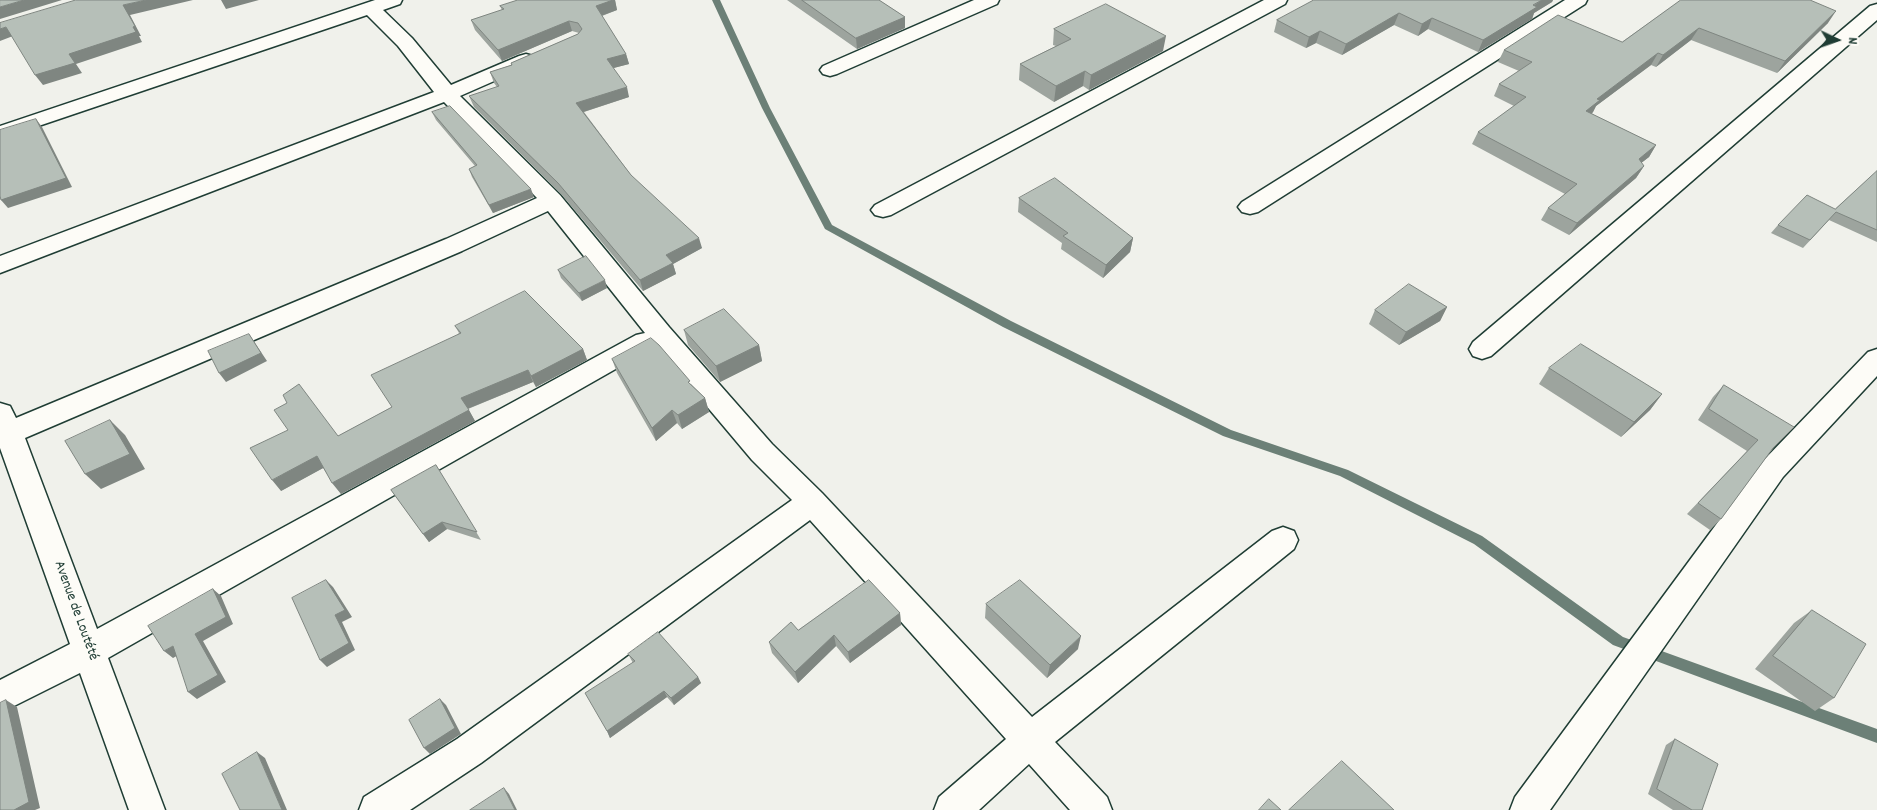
<!DOCTYPE html>
<meta charset="utf-8">
<style>
body{margin:0}
#map{position:relative;width:1877px;height:810px;overflow:hidden;background:#f0f1eb;font-family:Dekko,sans-serif}
canvas{display:block}
.north{position:absolute;left:1812px;top:15px;width:50px;height:50px;-webkit-text-stroke:4px #fdfcf7;paint-order:stroke;rotate:93deg;font-size:14px;font-weight:700;line-height:20px;text-align:center;color:#1f3d34}
.north::after{content:'';display:block;margin:auto;width:18px;height:22px;background:#1f3d34;clip-path:polygon(50% 0,100% 100%,50% 72%,0 100%)}
</style>
<div id="map">
<canvas width="1877" height="810"></canvas>
<div class="north">N</div>
</div>
<script>
const c = document.querySelector('canvas').getContext('2d');
c.lineJoin = 'round';
function fill(path, color) {
  c.fillStyle = color;
  c.fill(path, 'evenodd');
}
function trace(path, color, width, dash) {
  c.strokeStyle = color;
  c.lineWidth = width;
  c.lineCap = dash ? 'butt' : 'round';
  c.setLineDash(dash || []);
  c.stroke(path);
}
function write(font, color, halo, rows, align = 'center') {
  c.font = font + ' Dekko,sans-serif';
  c.lineWidth = 4;
  c.setLineDash([]);
  c.textBaseline = 'middle';
  c.strokeStyle = halo;
  c.fillStyle = color;
  for (const [text, x, y, turn = 0] of rows) {
    c.save();
    c.translate(x, y);
    c.rotate((+turn || 0) * Math.PI / 180);
    c.textAlign = isNaN(turn) ? turn : align;
    if (halo) c.strokeText(text, 0, 0);
    c.fillText(text, 0, 0);
    c.restore();
  }
}
fill(new Path2D(`
 M 712,0 L 720,0 L 770,108 L 832,225 L 1011,321 L 1231,430 L 1348,470 L 1482,536 L 1623,637 L 1877,729 L 1877,743 L 1613,645 L 1474,544 L 1340,476 L 1223,436 L 1003,327 L 825,229 L 762,108 Z`), '#6c8077');
const street = new Path2D(`
 M 375,0 L 402,0 L 400,4 L 383,10 L 412,38 L 451,85 L 519,56 L 526,54 L 533,56 L 536,60 L 533,64 L 460,96 L 560,195 L 669,327 L 772,444 L 822,493 L 1032,717 L 1272,531 L 1283,527 L 1294,531 L 1298,540 L 1294,549 L 1055,742 L 1107,797 L 1112,810 L 1070,810 L 1029,764 L 979,810 L 934,810 L 939,797 L 1006,739 L 810,520 L 481,763 L 410,810 L 359,810 L 364,797 L 457,739 L 792,500 L 752,460 L 656,346 L 108,658 L 165,810 L 129,810 L 80,673 L 0,713 L 0,680 L 70,644 L 0,448 L 0,403 L 10,406 L 16,418 L 446,239 L 537,198 L 444,102 L 0,273 L 0,256 L 434,92 L 398,46 L 367,15 L 0,139 L 0,126 ZM 548,211 L 645,333 L 636,335 L 97,629 L 25,438 L 462,251 Z
 M 974,0 L 999,0 L 997,4 L 837,74 L 830,76 L 823,74 L 820,70 L 823,66 Z
 M 1264,0 L 1287,0 L 1285,4 L 891,215 L 883,217 L 875,215 L 871,210 L 875,205 Z
 M 1565,0 L 1587,0 L 1585,4 L 1258,212 L 1250,214 L 1242,212 L 1238,207 L 1242,202 Z
 M 1877,4 L 1877,20 L 1491,356 L 1482,359 L 1473,356 L 1469,349 L 1473,342 L 1870,6 Z
 M 1877,349 L 1877,376 L 1783,477 L 1550,810 L 1510,810 L 1515,797 L 1763,461 L 1868,352 Z`);
trace(street, '#1f3d34', 3);
fill(street, '#fdfcf7');
fill(new Path2D(`
 M 518,0 L 615,0 L 617,10 L 602,16 L 626,54 L 629,64 L 613,68 L 629,97 L 584,112 L 631,175 L 702,248 L 673,264 L 676,274 L 643,291 L 561,194 L 474,107 L 469,96 L 497,87 L 494,83 L 490,72 L 511,65 L 511,63 L 578,34 L 579,33 L 572,31 L 502,61 L 475,30 L 471,20 L 502,10 L 500,6 Z
 M 787,0 L 879,0 L 905,17 L 905,28 L 857,49 Z
 M 1314,0 L 1553,0 L 1552,2 L 1534,13 L 1532,19 L 1478,52 L 1428,29 L 1418,36 L 1394,25 L 1342,55 L 1316,43 L 1306,48 L 1274,32 L 1277,20 Z
 M 1681,0 L 1828,23 L 1777,73 L 1691,40 L 1656,67 L 1651,65 L 1596,106 L 1592,114 L 1656,145 L 1649,157 L 1641,163 L 1644,166 L 1636,178 L 1569,235 L 1541,220 L 1548,208 L 1565,194 L 1472,144 L 1478,132 L 1514,106 L 1494,96 L 1499,84 L 1519,71 L 1498,62 L 1504,50 L 1622,42 Z
 M 1054,29 L 1163,51 L 1089,90 L 1083,86 L 1054,102 L 1019,80 L 1020,64 L 1056,46 L 1053,45 Z
 M 432,112 L 534,197 L 493,213 L 472,177 L 469,169 L 475,166 L 436,120 Z
 M 1877,171 L 1877,242 L 1829,220 L 1803,248 L 1771,233 L 1778,225 L 1835,209 Z
 M 1019,198 L 1133,238 L 1130,252 L 1103,278 L 1061,249 L 1062,243 L 1018,212 Z
 M 558,270 L 607,288 L 582,301 L 561,278 Z
 M 1447,307 L 1440,321 L 1399,345 L 1369,324 L 1375,310 Z
 M 455,326 L 583,349 L 587,360 L 536,387 L 533,382 L 468,409 L 475,421 L 341,494 L 323,468 L 281,491 L 288,430 L 287,403 L 338,436 L 392,407 L 459,333 Z
 M 684,330 L 759,345 L 762,361 L 720,382 L 688,345 Z
 M 612,359 L 691,384 L 705,398 L 709,412 L 682,429 L 677,423 L 656,441 L 617,373 Z
 M 1549,368 L 1662,394 L 1650,410 L 1621,437 L 1539,384 Z
 M 1724,385 L 1773,448 L 1721,519 L 1710,530 L 1687,514 L 1747,451 L 1698,420 L 1713,397 Z
 M 436,465 L 481,540 L 447,529 L 429,542 L 391,490 Z
 M 986,604 L 1078,649 L 1047,678 L 985,618 Z
 M 1812,610 L 1834,698 L 1815,711 L 1755,669 L 1794,623 Z
 M 900,613 L 901,625 L 850,663 L 836,646 L 798,683 L 772,653 L 769,642 L 798,630 Z
 M 628,654 L 698,677 L 701,683 L 674,705 L 667,697 L 610,738 L 607,731 L 633,663 Z
 M 1675,739 L 1702,810 L 1673,810 L 1648,794 L 1666,745 Z`), '#9da49e');
fill(new Path2D(`
 M 24,0 L 62,0 L 0,19 L 0,7 Z
 M 146,0 L 193,0 L 130,15 L 141,36 L 139,36 L 142,42 L 76,64 L 82,73 L 43,85 L 35,75 L 69,54 L 123,5 Z
 M 221,0 L 259,0 L 226,9 Z
 M 613,0 L 615,0 L 617,10 L 598,17 L 596,6 Z
 M 1542,0 L 1553,0 L 1552,2 L 1534,13 L 1532,19 L 1478,52 L 1483,40 Z
 M 1836,11 L 1828,23 L 1777,73 L 1785,61 Z
 M 1399,13 L 1394,25 L 1342,55 L 1346,44 Z
 M 905,17 L 905,28 L 857,49 L 856,38 Z
 M 1432,18 L 1428,29 L 1418,36 L 1422,24 Z
 M 569,21 L 572,31 L 502,61 L 498,50 Z
 M 6,27 L 13,36 L 0,41 L 0,29 Z
 M 1699,28 L 1691,40 L 1656,67 L 1663,55 Z
 M 1320,31 L 1316,43 L 1306,48 L 1309,37 Z
 M 1166,36 L 1163,51 L 1089,90 L 1091,75 Z
 M 1658,53 L 1651,65 L 1596,106 L 1593,112 L 1579,123 L 1586,111 L 1597,99 Z
 M 626,54 L 629,64 L 610,69 L 607,59 Z
 M 1085,71 L 1083,86 L 1054,102 L 1056,86 Z
 M 627,87 L 629,97 L 580,113 L 576,103 Z
 M 36,119 L 42,127 L 72,187 L 8,208 L 1,200 Z
 M 1656,145 L 1649,157 L 1631,171 L 1639,159 Z
 M 1644,166 L 1636,178 L 1569,235 L 1577,223 Z
 M 531,189 L 534,197 L 493,213 L 489,205 Z
 M 699,238 L 702,248 L 673,264 L 676,274 L 643,291 L 640,280 L 666,255 Z
 M 1133,238 L 1130,252 L 1103,278 L 1106,265 Z
 M 605,280 L 607,288 L 582,301 L 579,293 Z
 M 1447,307 L 1440,321 L 1399,345 L 1406,332 Z
 M 249,334 L 267,361 L 226,382 L 219,373 Z
 M 759,345 L 762,361 L 720,382 L 716,366 Z
 M 583,349 L 587,360 L 536,387 L 531,376 Z
 M 528,370 L 533,382 L 467,409 L 461,398 Z
 M 1662,394 L 1650,410 L 1621,437 L 1634,422 Z
 M 705,398 L 709,412 L 682,429 L 678,415 Z
 M 469,410 L 475,421 L 341,494 L 332,483 Z
 M 672,410 L 677,423 L 656,441 L 652,428 Z
 M 110,420 L 125,435 L 145,469 L 101,489 L 85,474 Z
 M 317,456 L 325,467 L 281,491 L 272,480 Z
 M 442,522 L 447,529 L 429,542 L 423,534 Z
 M 326,580 L 333,587 L 352,617 L 342,622 L 355,650 L 327,667 L 320,660 L 335,615 Z
 M 213,589 L 221,596 L 233,624 L 203,641 L 226,682 L 197,699 L 188,692 L 195,634 Z
 M 900,613 L 901,625 L 850,663 L 848,652 Z
 M 834,635 L 836,646 L 798,683 L 795,672 Z
 M 1081,636 L 1078,649 L 1047,678 L 1050,665 Z
 M 173,646 L 182,653 L 173,658 L 164,651 Z
 M 698,677 L 701,683 L 674,705 L 671,698 Z
 M 664,691 L 667,697 L 610,738 L 607,731 Z
 M 440,699 L 446,705 L 461,734 L 430,754 L 424,748 Z
 M 6,700 L 17,707 L 40,808 L 35,810 L 14,810 Z
 M 257,752 L 265,758 L 287,810 L 282,810 Z
 M 504,788 L 509,794 L 517,810 L 515,810 Z`), '#7f8681');
const building = new Path2D(`
 M 0,0 L 24,0 L 0,7 Z
 M 76,0 L 146,0 L 123,5 L 135,26 L 133,27 L 136,32 L 69,54 L 75,63 L 35,75 L 6,27 L 0,29 L 0,23 Z
 M 518,0 L 613,0 L 596,6 L 626,54 L 607,59 L 627,87 L 576,103 L 631,175 L 699,238 L 666,255 L 673,263 L 640,280 L 558,183 L 469,96 L 499,86 L 490,72 L 512,65 L 511,63 L 578,34 L 582,29 L 578,23 L 569,21 L 498,50 L 471,20 L 504,9 L 500,6 Z
 M 802,0 L 879,0 L 905,17 L 856,38 Z
 M 1314,0 L 1542,0 L 1533,5 L 1537,7 L 1483,40 L 1432,18 L 1422,24 L 1399,13 L 1346,44 L 1320,31 L 1309,37 L 1277,20 Z
 M 1681,0 L 1810,0 L 1836,11 L 1785,61 L 1699,28 L 1663,55 L 1658,53 L 1597,99 L 1600,100 L 1586,111 L 1656,145 L 1639,159 L 1644,166 L 1577,223 L 1548,208 L 1577,184 L 1478,132 L 1526,97 L 1499,84 L 1532,62 L 1504,50 L 1558,15 L 1622,42 Z
 M 1106,4 L 1166,36 L 1091,75 L 1085,71 L 1056,86 L 1020,64 L 1071,39 L 1054,29 Z
 M 450,106 L 531,189 L 489,205 L 469,169 L 477,165 L 432,112 Z
 M 36,119 L 66,178 L 1,200 L 0,196 L 0,130 Z
 M 1877,171 L 1877,230 L 1836,212 L 1810,240 L 1778,225 L 1807,195 L 1835,209 Z
 M 1055,178 L 1133,238 L 1106,265 L 1063,236 L 1068,233 L 1019,198 Z
 M 586,256 L 605,280 L 579,293 L 558,270 Z
 M 1409,284 L 1447,307 L 1406,332 L 1375,310 Z
 M 525,291 L 583,349 L 531,376 L 528,370 L 461,398 L 469,410 L 332,483 L 317,456 L 272,480 L 250,448 L 288,430 L 274,410 L 287,403 L 283,395 L 299,384 L 338,436 L 392,407 L 371,375 L 461,333 L 455,326 Z
 M 724,309 L 759,345 L 716,366 L 684,330 Z
 M 249,334 L 261,353 L 219,373 L 208,351 Z
 M 651,338 L 659,345 L 690,381 L 688,382 L 705,398 L 678,415 L 672,410 L 652,428 L 612,359 Z
 M 1581,344 L 1662,394 L 1634,422 L 1549,368 Z
 M 1724,385 L 1794,427 L 1773,448 L 1721,519 L 1698,503 L 1758,440 L 1709,409 Z
 M 110,420 L 130,454 L 85,474 L 65,441 Z
 M 436,465 L 477,532 L 442,522 L 423,534 L 391,490 Z
 M 326,580 L 345,610 L 335,615 L 349,643 L 320,660 L 292,598 Z
 M 869,580 L 900,613 L 848,652 L 834,635 L 795,672 L 769,642 L 791,622 L 798,630 Z
 M 1020,580 L 1081,636 L 1050,665 L 986,604 Z
 M 213,589 L 226,617 L 195,634 L 218,675 L 188,692 L 173,646 L 164,651 L 148,626 Z
 M 1812,610 L 1866,644 L 1834,698 L 1773,656 Z
 M 658,632 L 698,677 L 671,698 L 664,691 L 607,731 L 585,693 L 635,661 L 628,654 Z
 M 440,699 L 455,728 L 424,748 L 409,720 Z
 M 6,700 L 29,802 L 14,810 L 0,810 L 0,703 Z
 M 1675,739 L 1718,764 L 1702,810 L 1692,810 L 1657,789 Z
 M 257,752 L 282,810 L 240,810 L 222,774 Z
 M 1342,761 L 1394,810 L 1289,810 Z
 M 504,788 L 515,810 L 470,810 Z
 M 1269,799 L 1281,810 L 1259,810 Z`);
fill(building, '#b6bfb8');
trace(building, '#7f8681', 1);
write('15px', '#1f3d34', '#fdfcf7', [
 ["Avenue de Loutété",75,611,70]
]);
</script>
